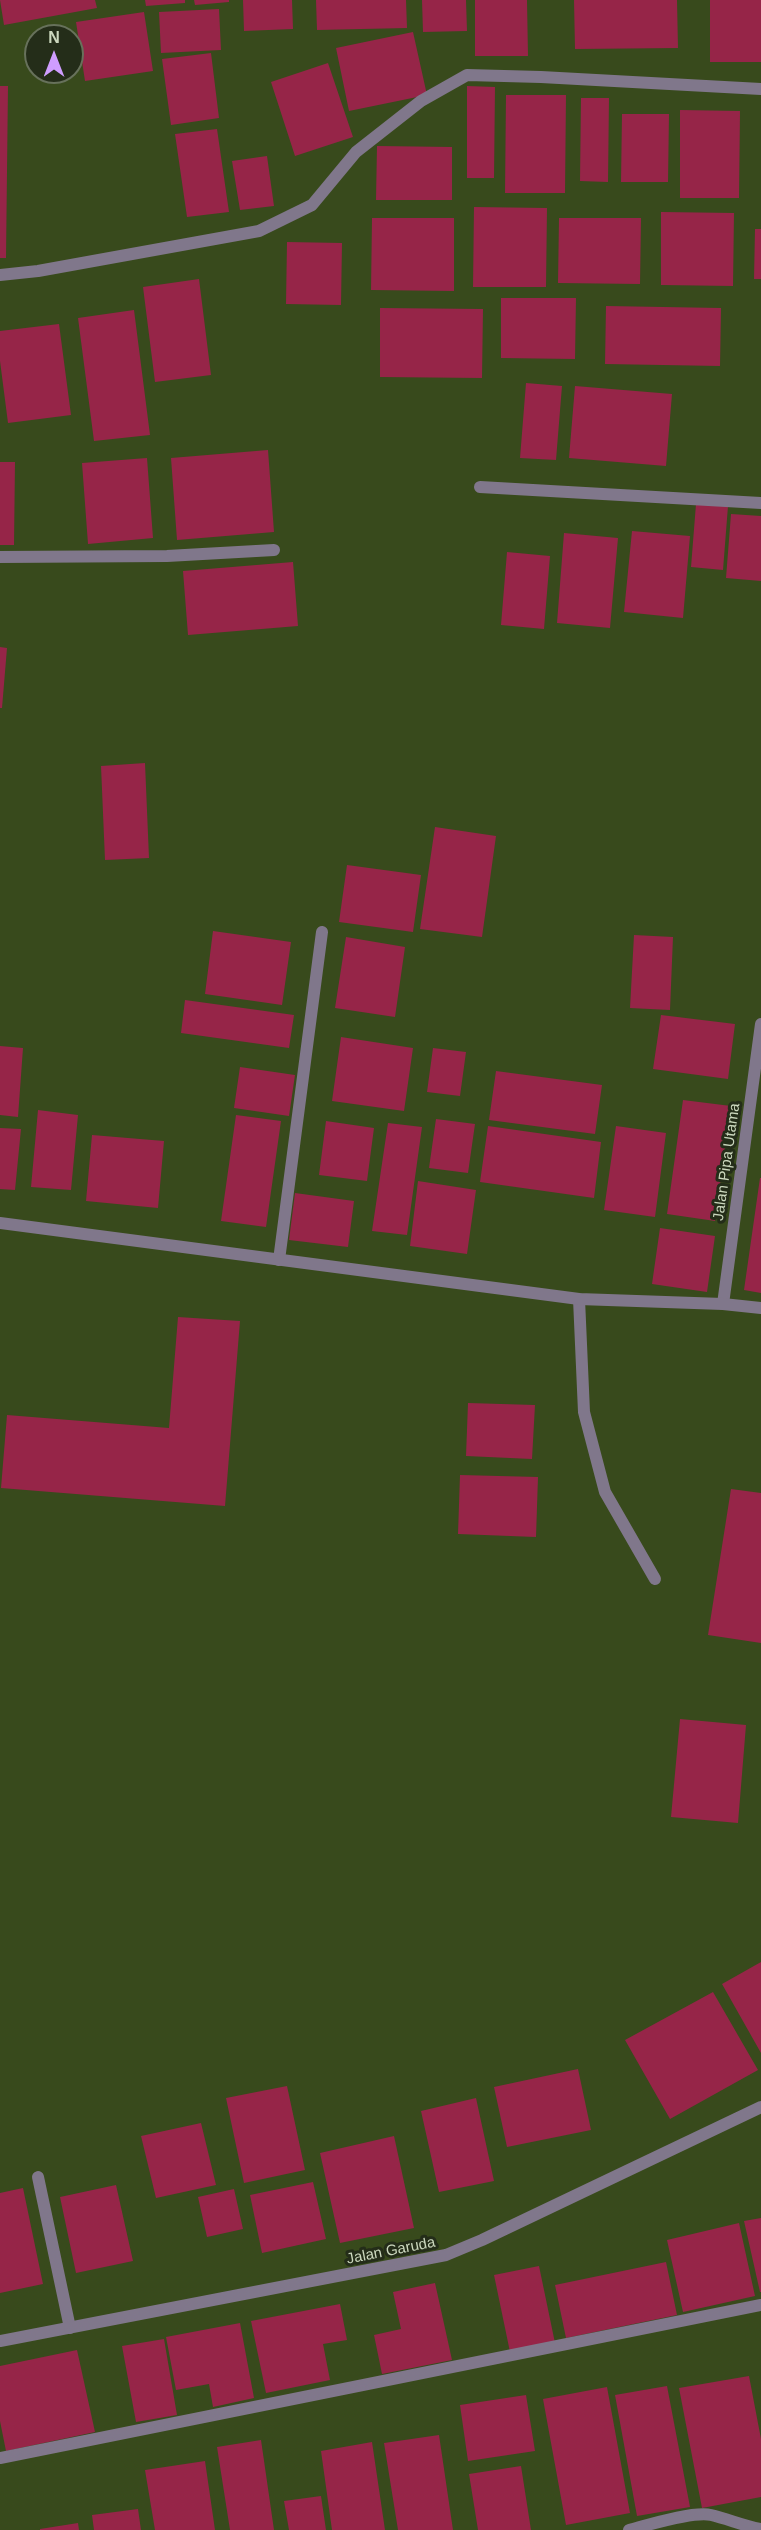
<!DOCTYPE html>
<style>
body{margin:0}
#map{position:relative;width:761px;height:2530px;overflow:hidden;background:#384a1c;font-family:Arial,sans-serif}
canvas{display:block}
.north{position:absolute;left:24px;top:24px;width:60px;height:60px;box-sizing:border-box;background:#242d19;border:2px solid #67715b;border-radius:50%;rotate:0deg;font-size:16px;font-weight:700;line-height:24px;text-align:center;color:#cbd7bd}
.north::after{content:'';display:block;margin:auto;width:21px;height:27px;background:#cf9dff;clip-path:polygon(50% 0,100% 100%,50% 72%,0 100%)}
</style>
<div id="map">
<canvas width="761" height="2530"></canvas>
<div class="north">N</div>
</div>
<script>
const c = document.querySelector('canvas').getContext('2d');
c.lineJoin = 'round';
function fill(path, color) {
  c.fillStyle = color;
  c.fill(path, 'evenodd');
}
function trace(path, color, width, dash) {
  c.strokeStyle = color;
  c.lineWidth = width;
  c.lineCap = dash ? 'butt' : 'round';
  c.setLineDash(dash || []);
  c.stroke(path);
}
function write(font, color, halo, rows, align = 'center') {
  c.font = font + ' Arial,sans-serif';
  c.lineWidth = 6;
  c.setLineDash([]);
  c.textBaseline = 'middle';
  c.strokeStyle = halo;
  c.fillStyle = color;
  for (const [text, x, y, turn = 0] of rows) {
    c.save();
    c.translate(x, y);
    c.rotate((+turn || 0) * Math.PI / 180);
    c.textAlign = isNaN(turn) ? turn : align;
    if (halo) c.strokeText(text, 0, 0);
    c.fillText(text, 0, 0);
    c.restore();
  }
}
fill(new Path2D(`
 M 0,0 L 95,0 L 97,8 L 4,25 Z
 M 145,0 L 185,0 L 185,3 L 146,6 Z
 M 194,0 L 229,0 L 229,2 L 195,5 Z
 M 243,0 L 292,0 L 293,29 L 244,31 Z
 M 316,0 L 406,0 L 407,28 L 317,30 Z
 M 422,0 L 466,0 L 467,31 L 423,32 Z
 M 475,0 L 527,0 L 528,56 L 475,56 Z
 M 574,0 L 677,0 L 678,48 L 575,49 Z
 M 710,0 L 761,0 L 761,62 L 710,62 Z
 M 219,9 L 221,50 L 161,53 L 159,12 Z
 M 144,12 L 153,71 L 85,81 L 76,22 Z
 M 413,32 L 427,95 L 349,111 L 336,48 Z
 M 211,53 L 219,118 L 171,125 L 162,59 Z
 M 328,63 L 353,137 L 295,156 L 271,82 Z
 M 0,86 L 8,86 L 6,258 L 0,258 Z
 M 467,86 L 495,87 L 494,178 L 467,178 Z
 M 506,95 L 566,95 L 565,193 L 505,193 Z
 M 581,98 L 609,98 L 608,182 L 580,181 Z
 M 680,110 L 740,111 L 739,198 L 680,198 Z
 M 622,114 L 669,114 L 668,182 L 621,182 Z
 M 217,129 L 229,212 L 187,217 L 175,134 Z
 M 377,146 L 452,147 L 452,200 L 376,200 Z
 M 267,156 L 274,206 L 240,210 L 232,161 Z
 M 474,207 L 547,208 L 546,287 L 473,287 Z
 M 661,212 L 734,213 L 733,286 L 661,285 Z
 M 372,218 L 454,218 L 454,291 L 371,290 Z
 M 559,218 L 641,218 L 640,284 L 558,283 Z
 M 755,229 L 761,229 L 761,279 L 754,279 Z
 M 287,242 L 342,243 L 341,305 L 286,304 Z
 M 199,279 L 211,375 L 155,382 L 143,287 Z
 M 501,298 L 576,298 L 575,359 L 501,358 Z
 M 606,306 L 721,308 L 720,366 L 605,364 Z
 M 380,308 L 483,309 L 482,378 L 380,377 Z
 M 134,310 L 150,435 L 94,441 L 78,318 Z
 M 59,324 L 71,415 L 8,423 L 0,361 L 0,331 Z
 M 526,383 L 562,386 L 556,460 L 520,458 Z
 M 575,386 L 672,394 L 666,466 L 569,458 Z
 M 268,450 L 274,532 L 177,540 L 171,458 Z
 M 147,458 L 153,538 L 88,544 L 82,463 Z
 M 0,462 L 15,462 L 14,545 L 0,545 Z
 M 696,504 L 728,506 L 723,570 L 691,567 Z
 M 731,514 L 761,516 L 761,581 L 726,578 Z
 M 632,531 L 690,536 L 683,618 L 624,612 Z
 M 564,533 L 618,538 L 610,628 L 557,623 Z
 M 507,552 L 550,556 L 544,629 L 501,625 Z
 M 293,562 L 298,626 L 188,635 L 183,571 Z
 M 0,647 L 7,648 L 2,708 L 0,708 Z
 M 145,763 L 149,858 L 105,860 L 101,766 Z
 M 435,827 L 496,836 L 482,937 L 420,929 Z
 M 347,865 L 421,875 L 413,932 L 339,922 Z
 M 213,931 L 291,942 L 282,1005 L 205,994 Z
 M 634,935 L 673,937 L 670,1010 L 630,1008 Z
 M 346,937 L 405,947 L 395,1017 L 335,1008 Z
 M 185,1000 L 294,1015 L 289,1048 L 181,1033 Z
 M 661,1015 L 735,1024 L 728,1079 L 653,1069 Z
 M 341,1037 L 413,1048 L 404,1111 L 332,1101 Z
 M 0,1046 L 23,1048 L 18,1117 L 0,1115 Z
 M 433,1048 L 466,1052 L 460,1096 L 427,1092 Z
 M 240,1067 L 295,1075 L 289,1116 L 234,1108 Z
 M 496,1071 L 602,1085 L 595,1134 L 489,1120 Z
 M 683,1100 L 731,1106 L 715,1221 L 667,1214 Z
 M 38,1110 L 78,1115 L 71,1190 L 31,1187 Z
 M 236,1115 L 281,1121 L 266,1227 L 221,1221 Z
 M 436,1119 L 475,1124 L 468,1173 L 429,1168 Z
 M 326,1121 L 374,1128 L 367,1181 L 319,1175 Z
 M 388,1123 L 422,1127 L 407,1235 L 372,1231 Z
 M 488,1126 L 601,1142 L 594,1198 L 480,1182 Z
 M 616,1126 L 666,1133 L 655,1217 L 604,1210 Z
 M 0,1128 L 21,1129 L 15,1190 L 0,1189 Z
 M 92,1135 L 164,1141 L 158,1208 L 86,1201 Z
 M 760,1178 L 761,1178 L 761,1293 L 744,1290 Z
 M 418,1181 L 476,1190 L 467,1254 L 410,1246 Z
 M 295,1193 L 354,1201 L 348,1247 L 289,1240 Z
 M 660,1228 L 715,1236 L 707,1292 L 652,1284 Z
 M 178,1317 L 240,1321 L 225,1506 L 1,1488 L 7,1415 L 169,1428 Z
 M 468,1403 L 535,1405 L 532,1459 L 466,1456 Z
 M 460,1475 L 538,1477 L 536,1537 L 458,1534 Z
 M 731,1489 L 761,1493 L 761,1643 L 708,1635 Z
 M 680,1719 L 746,1725 L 738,1823 L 671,1817 Z
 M 761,1962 L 761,2053 L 722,1984 Z
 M 713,1992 L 758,2070 L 670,2119 L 625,2040 Z
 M 578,2069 L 591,2130 L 507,2147 L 494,2087 Z
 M 287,2086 L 305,2170 L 244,2183 L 226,2098 Z
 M 476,2098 L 494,2181 L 439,2192 L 421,2111 Z
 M 201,2123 L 216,2185 L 156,2198 L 141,2136 Z
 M 394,2136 L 414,2228 L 340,2243 L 320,2153 Z
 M 313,2182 L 326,2239 L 262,2253 L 250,2195 Z
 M 116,2185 L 133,2261 L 76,2273 L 60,2197 Z
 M 23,2188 L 43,2284 L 0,2293 L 0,2193 Z
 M 234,2189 L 243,2229 L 207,2237 L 198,2197 Z
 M 761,2218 L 761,2292 L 760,2292 L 744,2221 Z
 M 739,2223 L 755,2296 L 683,2312 L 667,2240 Z
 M 666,2262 L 677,2315 L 566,2338 L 555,2285 Z
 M 539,2266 L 555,2343 L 510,2352 L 494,2275 Z
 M 435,2283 L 452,2360 L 382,2374 L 374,2335 L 401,2329 L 393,2292 Z
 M 340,2304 L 347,2340 L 323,2344 L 330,2380 L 266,2393 L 251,2321 Z
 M 240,2323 L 254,2398 L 213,2407 L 209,2384 L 176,2390 L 166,2337 Z
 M 164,2339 L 177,2415 L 136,2422 L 122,2346 Z
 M 77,2350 L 95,2432 L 6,2451 L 0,2421 L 0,2366 Z
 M 749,2376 L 761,2439 L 761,2497 L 702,2508 L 679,2388 Z
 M 667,2386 L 690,2507 L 637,2516 L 615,2395 Z
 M 607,2387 L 630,2513 L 566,2525 L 543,2399 Z
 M 526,2395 L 535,2451 L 468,2461 L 460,2405 Z
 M 439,2435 L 453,2530 L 398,2530 L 384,2443 Z
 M 261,2440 L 274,2530 L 230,2530 L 217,2447 Z
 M 372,2442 L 385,2530 L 332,2530 L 321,2451 Z
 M 205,2461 L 215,2530 L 155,2530 L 145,2470 Z
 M 521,2466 L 531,2530 L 478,2530 L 469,2474 Z
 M 321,2496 L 326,2530 L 289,2530 L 284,2501 Z
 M 138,2509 L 141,2530 L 94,2530 L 92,2515 Z
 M 78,2523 L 79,2530 L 40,2530 L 40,2529 Z`), '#962548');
trace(new Path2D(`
 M 579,1299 L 584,1412 L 605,1492 L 655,1579
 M 38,2177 L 70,2328`), '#80778b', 12);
trace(new Path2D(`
 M 0,275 L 38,271 L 259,231 L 312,205 L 356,152 L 421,101 L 467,75 L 541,77 L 761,89
 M 480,487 L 761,503
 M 0,557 L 167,556 L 274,550
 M 279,1260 L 322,932
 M 723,1304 L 761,1024
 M 0,2341 L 446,2255 L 482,2240 L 761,2107
 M 0,2458 L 761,2305
 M 629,2530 C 648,2525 693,2511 711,2515 C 728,2519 744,2526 761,2529`), '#80778b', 12);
trace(new Path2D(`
 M 0,1223 L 579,1299 L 723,1304 L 761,1308`), '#80778b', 12);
write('15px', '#cbd7bd', '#242d19', [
 ["Jalan Pipa Utama",727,1162,-82],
 ["Jalan Garuda",391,2251,-11]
]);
</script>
